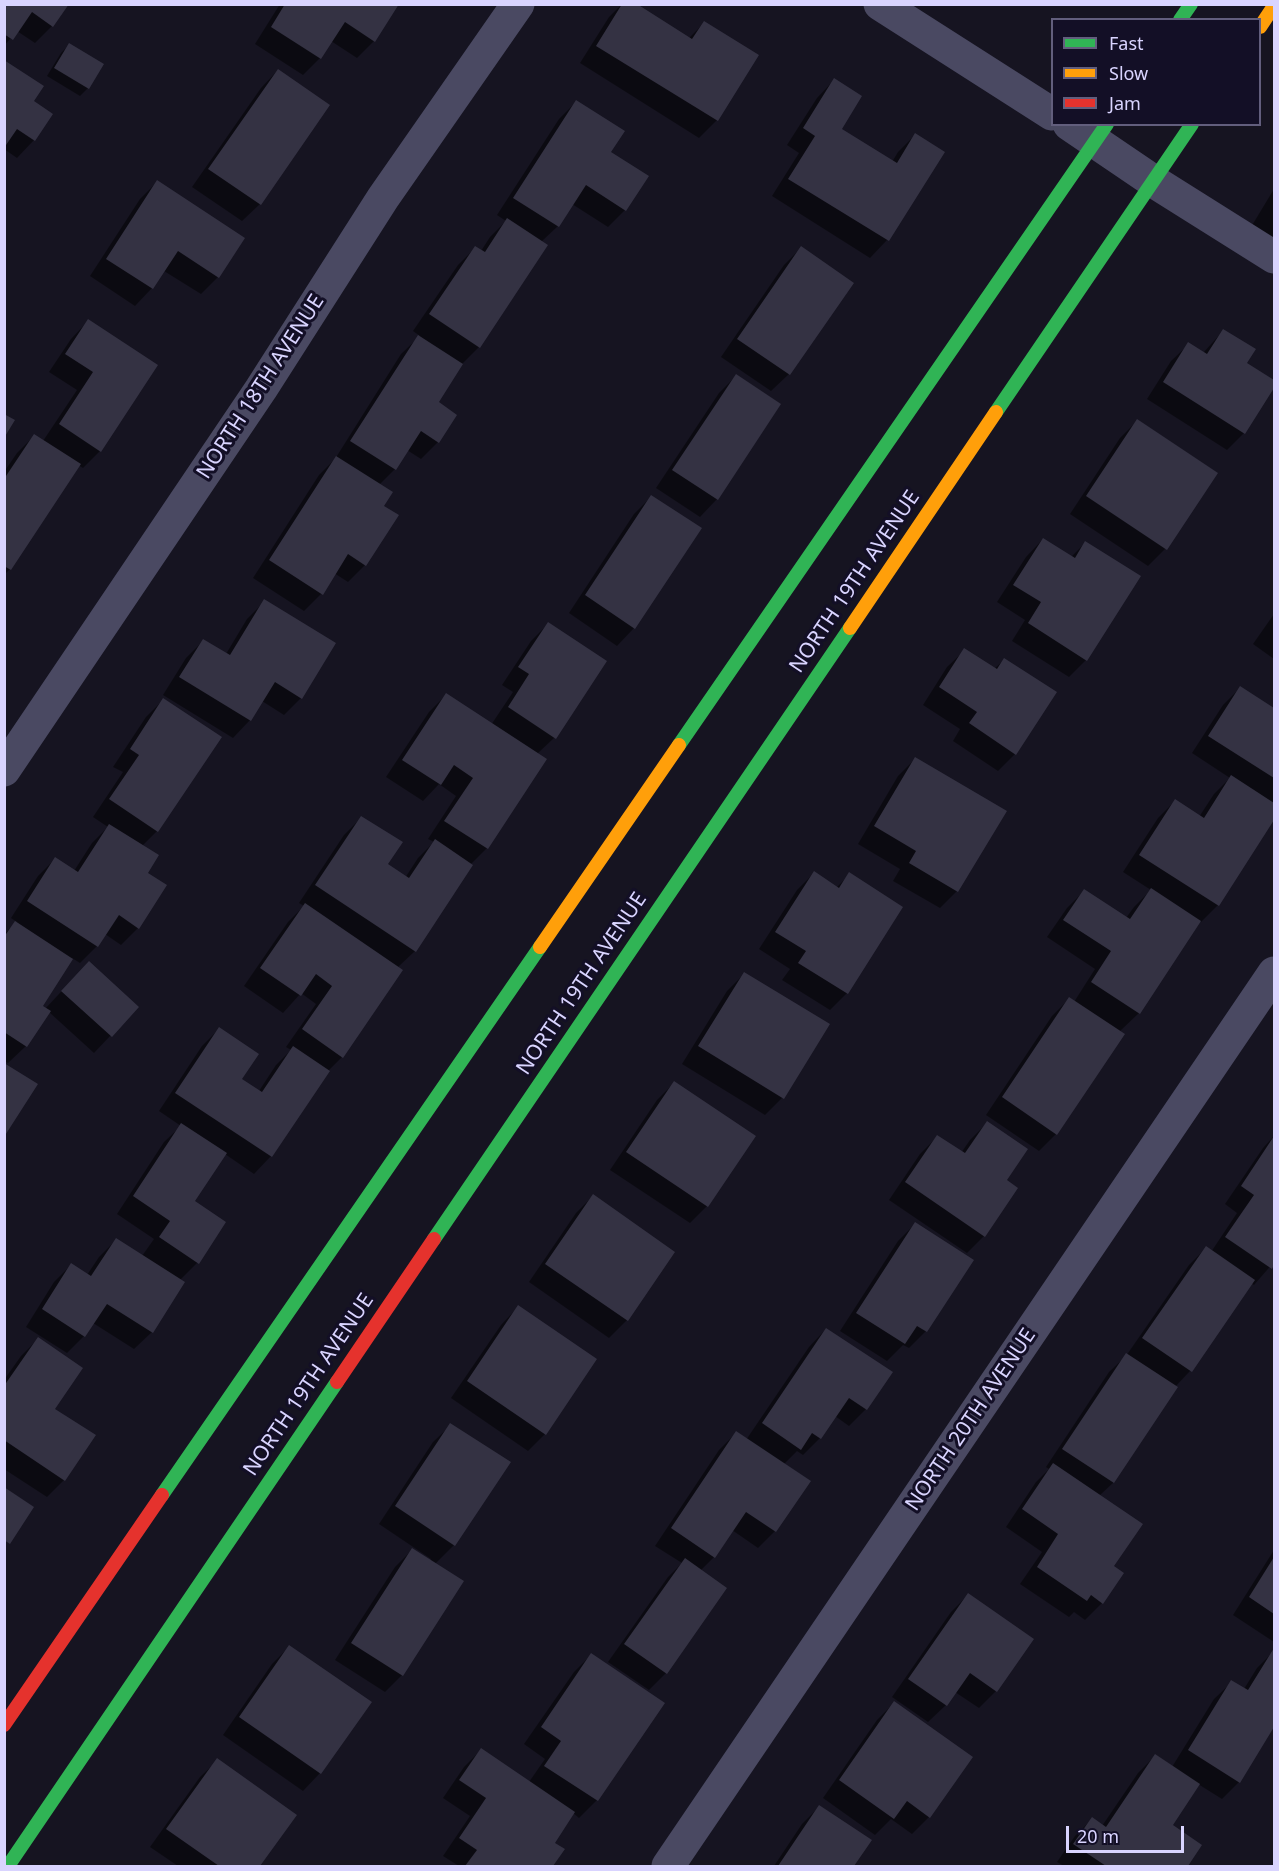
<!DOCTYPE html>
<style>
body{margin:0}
#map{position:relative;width:1279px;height:1871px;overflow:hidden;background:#161421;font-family:"Noto Sans",sans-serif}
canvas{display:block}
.frame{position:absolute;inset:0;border:6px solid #d9d4ff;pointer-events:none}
.legend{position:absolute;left:1051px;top:18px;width:210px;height:108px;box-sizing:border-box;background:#130f26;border:2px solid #625e7d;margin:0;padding:8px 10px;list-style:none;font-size:18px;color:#d9d4ff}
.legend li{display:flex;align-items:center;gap:12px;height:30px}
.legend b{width:30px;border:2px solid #625e7d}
.scale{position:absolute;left:1066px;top:1826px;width:118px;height:27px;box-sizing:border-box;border:3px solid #d9d4ff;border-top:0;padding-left:8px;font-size:18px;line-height:21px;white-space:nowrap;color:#d9d4ff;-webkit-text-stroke:4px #130f26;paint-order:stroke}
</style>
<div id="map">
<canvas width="1279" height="1871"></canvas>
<div class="frame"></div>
<ul class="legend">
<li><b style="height:8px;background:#30b455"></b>Fast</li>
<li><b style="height:8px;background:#ff9f0a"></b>Slow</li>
<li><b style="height:8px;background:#e5322d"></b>Jam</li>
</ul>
<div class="scale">20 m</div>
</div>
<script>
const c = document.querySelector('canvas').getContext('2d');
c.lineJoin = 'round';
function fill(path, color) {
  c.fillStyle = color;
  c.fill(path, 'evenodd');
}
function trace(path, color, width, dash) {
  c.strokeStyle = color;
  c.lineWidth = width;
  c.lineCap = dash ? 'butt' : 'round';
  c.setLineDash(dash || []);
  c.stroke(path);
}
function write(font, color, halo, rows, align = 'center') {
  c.font = font + ' "Noto Sans",sans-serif';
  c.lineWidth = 6;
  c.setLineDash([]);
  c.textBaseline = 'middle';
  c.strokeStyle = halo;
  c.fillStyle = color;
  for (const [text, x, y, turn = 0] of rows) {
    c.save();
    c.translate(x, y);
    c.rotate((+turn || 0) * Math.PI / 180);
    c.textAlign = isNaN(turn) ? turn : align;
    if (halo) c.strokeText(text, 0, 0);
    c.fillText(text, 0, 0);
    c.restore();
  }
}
fill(new Path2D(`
 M 4,4 L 67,4 L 52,26 L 35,43 L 17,31 L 4,46 Z
 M 280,4 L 397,4 L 374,41 L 357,58 L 331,41 L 320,58 L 303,75 L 255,44 Z
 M 622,4 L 634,4 L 689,38 L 704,23 L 757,55 L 717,120 L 699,138 L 580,63 L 609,17 Z
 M 69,45 L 88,88 L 80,96 L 47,76 L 61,53 Z
 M 4,62 L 32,101 L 51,114 L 34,140 L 17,158 L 4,149 Z
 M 278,70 L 328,105 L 260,204 L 242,221 L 192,187 L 261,88 Z
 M 834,80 L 840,129 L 892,162 L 898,152 L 915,135 L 943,152 L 887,240 L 870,258 L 772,196 L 799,153 L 787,145 L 817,98 Z
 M 576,102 L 609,152 L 625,210 L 608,227 L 572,204 L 558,226 L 541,242 L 479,347 L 462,364 L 437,403 L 438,442 L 421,459 L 407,450 L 395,469 L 379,485 L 382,506 L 365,565 L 348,582 L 334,573 L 321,594 L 304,611 L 253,578 L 319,475 L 335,459 L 401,354 L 420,336 L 413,331 L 458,265 L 475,248 L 481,251 L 490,237 L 506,221 L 497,215 L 559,119 Z
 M 157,182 L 218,277 L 201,294 L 164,271 L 152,288 L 135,306 L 90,276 L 140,199 Z
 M 1274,189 L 1274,241 L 1251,227 Z
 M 801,248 L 851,283 L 789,374 L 771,391 L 721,357 L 784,265 Z
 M 88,321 L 156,366 L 100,451 L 83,468 L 78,465 L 10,569 L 4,575 L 4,472 L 17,453 L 34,436 L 43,441 L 77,390 L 49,372 L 71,339 Z
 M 1223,331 L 1245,363 L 1274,381 L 1274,385 L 1244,433 L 1227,450 L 1147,399 L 1171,361 L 1189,344 L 1203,353 Z
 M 736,376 L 779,405 L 717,499 L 700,517 L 656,488 L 719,393 Z
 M 1137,421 L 1165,549 L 1148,566 L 1070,514 L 1120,438 Z
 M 651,497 L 700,529 L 634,628 L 617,646 L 569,613 L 634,514 Z
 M 1043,539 L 1071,557 L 1085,543 L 1086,660 L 1069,677 L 1012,641 L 1025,620 L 997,602 L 1026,557 Z
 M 265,601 L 301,698 L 284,715 L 262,701 L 250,720 L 233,738 L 163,695 L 186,658 L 204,640 L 226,654 L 247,619 Z
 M 1274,614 L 1274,659 L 1253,644 Z
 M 548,624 L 554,738 L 537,754 L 487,848 L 470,865 L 415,951 L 397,968 L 342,1057 L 329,1070 L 271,1156 L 254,1174 L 225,1154 L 193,1202 L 197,1263 L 180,1280 L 183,1282 L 152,1332 L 134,1349 L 93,1323 L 84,1336 L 67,1353 L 26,1327 L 54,1282 L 71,1265 L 87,1275 L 99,1257 L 116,1240 L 142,1256 L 154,1239 L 117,1214 L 164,1142 L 181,1126 L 159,1111 L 202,1046 L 219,1029 L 240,1079 L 259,1091 L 276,1065 L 291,1050 L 286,1047 L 316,1004 L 301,993 L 283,1013 L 244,986 L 288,922 L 304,906 L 299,903 L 344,835 L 361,818 L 386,865 L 405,878 L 418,858 L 434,842 L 428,839 L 456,796 L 439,784 L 423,801 L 386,777 L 429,712 L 446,695 L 491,725 L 513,692 L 502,685 L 531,641 Z
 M 965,650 L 994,669 L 1004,660 L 1015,754 L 998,771 L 953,741 L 960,729 L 923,705 L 947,667 Z
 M 1240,688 L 1274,710 L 1274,802 L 1272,804 L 1274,805 L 1274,817 L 1218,905 L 1201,922 L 1199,921 L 1139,1013 L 1119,1032 L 1056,1134 L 1039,1151 L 986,1115 L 1052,1016 L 1069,999 L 1074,1002 L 1095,969 L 1047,937 L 1067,908 L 1084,891 L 1126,918 L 1134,907 L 1151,890 L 1123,872 L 1158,818 L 1175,801 L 1199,817 L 1214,794 L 1230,778 L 1192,753 L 1223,705 Z
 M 163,700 L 219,738 L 157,831 L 142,846 L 146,873 L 138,928 L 121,945 L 105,934 L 97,946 L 80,963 L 72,958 L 41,1006 L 45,1009 L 72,980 L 111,1035 L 94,1053 L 49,1012 L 26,1046 L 8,1063 L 4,1061 L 4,934 L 17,922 L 11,918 L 38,876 L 55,859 L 74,871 L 92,843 L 108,827 L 93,817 L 123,772 L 113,767 L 146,717 Z
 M 915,759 L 957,891 L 940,908 L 893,881 L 900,869 L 858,844 L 898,776 Z
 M 814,873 L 836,888 L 850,874 L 847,993 L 830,1010 L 782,980 L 790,969 L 759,949 L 797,890 Z
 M 744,974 L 828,1025 L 782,1098 L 765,1115 L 682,1064 L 727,991 Z
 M 674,1083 L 707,1206 L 690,1223 L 610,1170 L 657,1100 Z
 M 987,1123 L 1005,1181 L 984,1236 L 967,1253 L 889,1200 L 920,1154 L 938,1136 L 961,1153 L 970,1140 Z
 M 1274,1136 L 1274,1262 L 1254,1285 L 1251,1283 L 1190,1371 L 1175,1387 L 1176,1388 L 1113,1483 L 1099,1496 L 1112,1566 L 1102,1603 L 1085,1620 L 1074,1612 L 1069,1617 L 1020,1584 L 1042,1552 L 1006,1527 L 1036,1482 L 1049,1469 L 1046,1467 L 1109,1372 L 1126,1356 L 1189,1265 L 1206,1248 L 1211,1252 L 1237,1213 L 1225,1204 L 1263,1148 Z
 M 593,1196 L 673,1253 L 627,1320 L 609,1338 L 529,1282 L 576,1213 Z
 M 915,1224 L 926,1331 L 909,1348 L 903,1345 L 887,1361 L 840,1331 L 898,1241 Z
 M 518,1307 L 545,1434 L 528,1451 L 451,1398 L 501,1325 Z
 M 826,1329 L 866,1409 L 849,1426 L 835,1416 L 820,1438 L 803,1455 L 797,1451 L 783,1465 L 775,1531 L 758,1548 L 732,1530 L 714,1557 L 700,1571 L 666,1673 L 649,1690 L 608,1662 L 668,1577 L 682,1563 L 655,1546 L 719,1450 L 736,1433 L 746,1440 L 809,1347 Z
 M 38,1339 L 53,1409 L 64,1480 L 47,1497 L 4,1469 L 4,1380 L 21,1356 Z
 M 451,1425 L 509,1463 L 454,1545 L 435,1564 L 402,1675 L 385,1692 L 335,1660 L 395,1567 L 412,1550 L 430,1561 L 431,1559 L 379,1524 L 433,1442 Z
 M 1274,1550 L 1274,1642 L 1233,1615 Z
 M 968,1595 L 1032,1639 L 996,1691 L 979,1708 L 955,1692 L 946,1705 L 928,1722 L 892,1697 L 951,1612 Z
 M 289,1647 L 320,1773 L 303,1791 L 223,1735 L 272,1664 Z
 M 1274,1651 L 1274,1725 L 1239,1782 L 1222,1799 L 1198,1784 L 1170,1825 L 1200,1845 L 1186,1866 L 1064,1866 L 1057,1862 L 1075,1836 L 1092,1819 L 1102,1826 L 1138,1773 L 1155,1756 L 1172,1767 L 1214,1699 L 1232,1682 L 1244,1689 L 1257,1668 Z
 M 591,1655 L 663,1703 L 597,1800 L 579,1818 L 573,1813 L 553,1844 L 562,1850 L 551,1866 L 459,1866 L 443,1856 L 470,1816 L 443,1798 L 464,1767 L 481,1750 L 529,1782 L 545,1759 L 524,1744 L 574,1672 Z
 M 894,1703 L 929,1817 L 912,1834 L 891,1819 L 875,1835 L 823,1798 L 877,1720 Z
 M 218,1760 L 295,1816 L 258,1866 L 178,1866 L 150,1847 L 200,1777 Z
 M 819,1807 L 870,1841 L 853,1866 L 774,1866 L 802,1824 Z`), '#0007');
fill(new Path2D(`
 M 4,4 L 69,4 L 53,27 L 32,12 L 13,40 L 4,34 Z
 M 285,4 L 399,4 L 375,42 L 345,22 L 321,59 L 271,27 Z
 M 622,4 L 637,4 L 692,39 L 704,21 L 759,55 L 718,121 L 596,46 Z
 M 69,43 L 104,64 L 89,89 L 54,68 Z
 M 4,60 L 44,86 L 34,101 L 53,114 L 35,141 L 17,129 L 4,148 Z
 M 278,69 L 330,105 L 261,205 L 208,169 Z
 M 834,78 L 862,96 L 842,129 L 897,163 L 915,133 L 945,152 L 889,241 L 788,179 L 815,136 L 803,128 Z
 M 576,100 L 625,131 L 611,152 L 649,176 L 626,211 L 586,185 L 559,227 L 513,198 Z
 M 157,180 L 245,238 L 219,278 L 178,251 L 153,289 L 106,259 Z
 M 507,218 L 548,245 L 480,348 L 429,314 L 475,246 L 485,252 Z
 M 801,246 L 854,283 L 790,375 L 737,339 Z
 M 88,319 L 158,365 L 101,452 L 59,424 L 93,372 L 65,354 Z
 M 1223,329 L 1256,349 L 1247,363 L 1274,380 L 1274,388 L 1245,434 L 1163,382 L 1188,342 L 1207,354 Z
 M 418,335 L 463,364 L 439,402 L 457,415 L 439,443 L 421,431 L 396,470 L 350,441 Z
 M 736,374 L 781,404 L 718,500 L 672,470 Z
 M 4,414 L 15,420 L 4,438 Z
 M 1137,419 L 1218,473 L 1167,550 L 1086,496 Z
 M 34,434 L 81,464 L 11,570 L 4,566 L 4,479 Z
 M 336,456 L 393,492 L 384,506 L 399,515 L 366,566 L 348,554 L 323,595 L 269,560 Z
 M 651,495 L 702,528 L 635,629 L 585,595 Z
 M 1043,538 L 1075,558 L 1085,541 L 1141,576 L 1087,661 L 1028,623 L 1041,602 L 1013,585 Z
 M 264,599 L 336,643 L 302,699 L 275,682 L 251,721 L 179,677 L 203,639 L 230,655 Z
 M 548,622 L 607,661 L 556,739 L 508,707 L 529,674 L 518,667 Z
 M 964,648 L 997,669 L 1004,658 L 1057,692 L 1016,755 L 969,723 L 977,712 L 939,687 Z
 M 1240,686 L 1274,708 L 1274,778 L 1208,736 Z
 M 446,693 L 547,759 L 488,849 L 444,821 L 473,778 L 454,765 L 441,785 L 402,760 Z
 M 163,698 L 222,737 L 158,832 L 109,799 L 139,755 L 130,749 Z
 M 915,757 L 1007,811 L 958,892 L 909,863 L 916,851 L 874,826 Z
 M 1231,775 L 1274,803 L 1274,820 L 1219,906 L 1139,855 L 1175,799 L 1204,818 Z
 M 361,816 L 403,842 L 388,864 L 409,878 L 435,839 L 473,865 L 416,952 L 315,885 Z
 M 109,824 L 159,855 L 148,873 L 167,885 L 139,929 L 119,915 L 98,947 L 27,901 L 55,857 L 78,872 Z
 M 814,871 L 839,888 L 849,872 L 903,907 L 848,994 L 798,963 L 806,951 L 775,932 Z
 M 1151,888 L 1201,921 L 1140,1014 L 1091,982 L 1111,951 L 1063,920 L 1084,889 L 1130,919 Z
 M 305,903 L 403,970 L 343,1058 L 302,1029 L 332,986 L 316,974 L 301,996 L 260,968 Z
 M 15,921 L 73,959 L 43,1006 L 51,1011 L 27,1047 L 4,1032 L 4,937 Z
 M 89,961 L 139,1007 L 112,1037 L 61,991 Z
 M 744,972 L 830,1024 L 784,1099 L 698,1046 Z
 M 1069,997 L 1125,1034 L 1057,1135 L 1002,1097 Z
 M 219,1027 L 259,1054 L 242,1079 L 262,1092 L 293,1046 L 330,1071 L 272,1157 L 175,1093 Z
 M 4,1063 L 38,1084 L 4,1137 Z
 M 674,1081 L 756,1136 L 708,1207 L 626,1152 Z
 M 987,1121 L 1028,1149 L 1007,1180 L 1018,1188 L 985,1237 L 905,1182 L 937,1135 L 965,1153 Z
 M 181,1123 L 227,1153 L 195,1201 L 226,1222 L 199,1264 L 159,1237 L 170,1221 L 133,1196 Z
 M 1274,1136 L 1274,1265 L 1272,1269 L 1225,1237 L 1254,1195 L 1241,1186 Z
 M 593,1194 L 675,1252 L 628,1321 L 545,1264 Z
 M 915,1222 L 974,1260 L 927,1332 L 917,1326 L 905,1344 L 856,1313 Z
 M 116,1238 L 185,1282 L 153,1333 L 107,1304 L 85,1337 L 42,1309 L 71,1263 L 91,1276 Z
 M 1206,1246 L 1255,1280 L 1192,1372 L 1142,1338 Z
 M 518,1305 L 597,1359 L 546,1435 L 467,1381 Z
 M 826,1328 L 893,1372 L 867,1410 L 849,1398 L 821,1439 L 812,1433 L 801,1450 L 762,1423 Z
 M 38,1337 L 83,1368 L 55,1409 L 96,1435 L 65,1481 L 4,1440 L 4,1386 Z
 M 1126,1353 L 1178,1387 L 1114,1483 L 1062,1449 Z
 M 450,1423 L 511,1462 L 455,1546 L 395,1506 Z
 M 736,1431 L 811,1481 L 776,1532 L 746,1512 L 715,1558 L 671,1528 Z
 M 1053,1463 L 1143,1524 L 1114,1566 L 1124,1573 L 1103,1604 L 1091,1595 L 1087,1601 L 1037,1567 L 1058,1534 L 1022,1509 Z
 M 4,1487 L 34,1507 L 10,1544 L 4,1540 Z
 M 412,1548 L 464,1581 L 403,1676 L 351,1643 Z
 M 1274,1557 L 1274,1614 L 1249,1597 Z
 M 685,1558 L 727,1588 L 667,1674 L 624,1644 Z
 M 968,1593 L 1034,1639 L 997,1692 L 970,1673 L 947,1706 L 908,1679 Z
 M 289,1645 L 372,1702 L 321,1774 L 239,1717 Z
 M 1274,1648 L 1274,1727 L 1240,1783 L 1188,1750 L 1231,1680 L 1248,1690 Z
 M 591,1653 L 665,1703 L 598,1801 L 544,1766 L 561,1741 L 541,1727 Z
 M 894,1701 L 973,1757 L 930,1818 L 907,1801 L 894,1819 L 839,1780 Z
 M 481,1748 L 575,1812 L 555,1843 L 565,1849 L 553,1866 L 465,1866 L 477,1850 L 459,1838 L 486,1798 L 459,1780 Z
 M 1155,1754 L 1200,1784 L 1173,1825 L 1202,1845 L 1188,1866 L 1106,1866 L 1073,1844 L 1092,1817 L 1106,1827 Z
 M 217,1758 L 297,1815 L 260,1866 L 219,1866 L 166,1829 Z
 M 819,1805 L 872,1840 L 854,1866 L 778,1866 Z`), '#343243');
trace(new Path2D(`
 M 880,4 L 1052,114
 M 1069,124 L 1153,181 L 1274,257
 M 4,770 L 261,389 L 383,198 L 518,4
 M 668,1866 L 1274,973`), '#4a4962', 33);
trace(new Path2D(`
 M 1180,20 L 1191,4
 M 996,412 L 1192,124
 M 679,745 L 1107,124
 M 434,1239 L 850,628
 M 162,1495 L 540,947
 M 8,1866 L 337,1382`), '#30b455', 14);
trace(new Path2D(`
 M 1260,27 L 1274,6
 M 850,628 L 996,412
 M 540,947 L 679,745`), '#ff9f0a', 14);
trace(new Path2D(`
 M 337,1382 L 434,1239
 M 4,1725 L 162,1495`), '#e5322d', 14);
write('21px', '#d9d4ff', '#130f26', [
 ["NORTH 18TH AVENUE",261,387,-57],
 ["NORTH 19TH AVENUE",855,582,-56],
 ["NORTH 19TH AVENUE",582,984,-56],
 ["NORTH 19TH AVENUE",309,1385,-56],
 ["NORTH 20TH AVENUE",971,1420,-56]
]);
</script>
